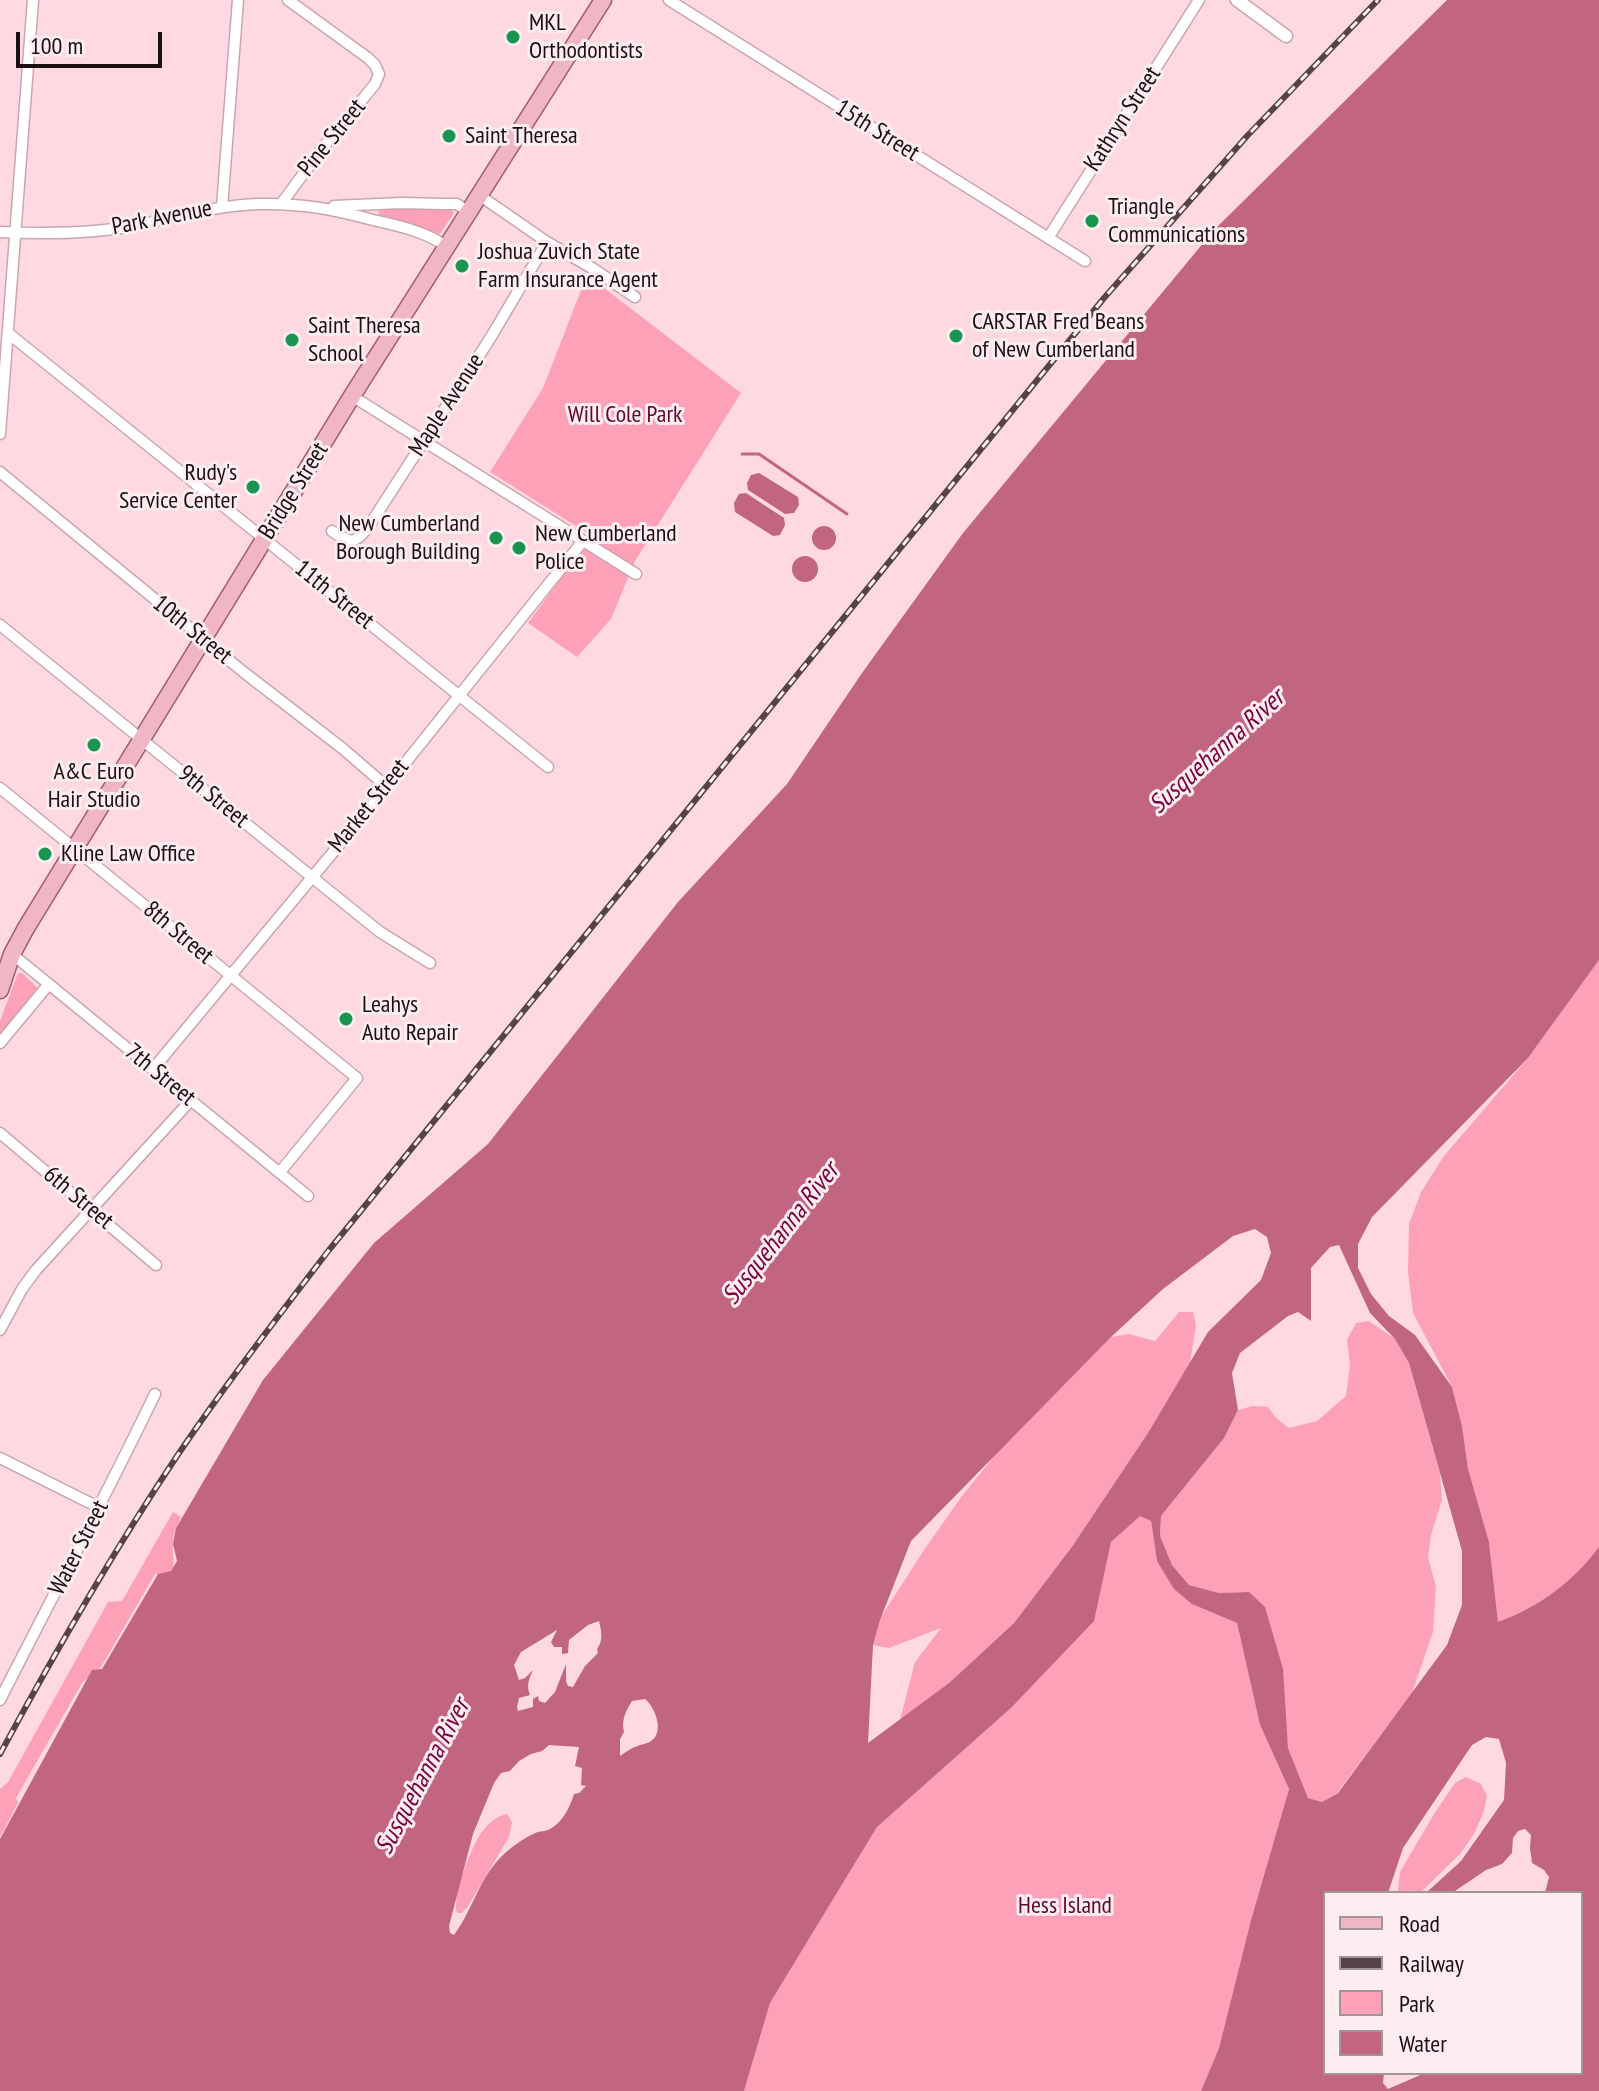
<!DOCTYPE html>
<style>
body{margin:0}
#map{position:relative;width:1599px;height:2091px;overflow:hidden;background:#fed9e1;font-family:"PT Sans Narrow",sans-serif}
canvas{display:block}
.legend{position:absolute;left:1323px;top:1891px;width:260px;height:184px;box-sizing:border-box;background:#fcedf0;border:2px solid #a29497;margin:0;padding:10px 14px;list-style:none;font-size:24px;color:#1b0f12}
.legend li{display:flex;align-items:center;gap:16px;height:40px}
.legend b{width:40px;border:2px solid #a29497}
.scale{position:absolute;left:16px;top:32px;width:146px;height:36px;box-sizing:border-box;border:4px solid #1b0f12;border-top:0;padding-left:10px;font-size:24px;line-height:28px;white-space:nowrap;color:#1b0f12;-webkit-text-stroke:6px #fcedf0;paint-order:stroke}
</style>
<div id="map">
<canvas width="1599" height="2091"></canvas>
<ul class="legend">
<li><b style="height:10px;background:#f1b6c6"></b>Road</li>
<li><b style="height:10px;background:#554347"></b>Railway</li>
<li><b style="height:22px;background:#fca1b8"></b>Park</li>
<li><b style="height:22px;background:#c16580"></b>Water</li>
</ul>
<div class="scale">100 m</div>
</div>
<script>
const c = document.querySelector('canvas').getContext('2d');
c.lineJoin = 'round';
function fill(path, color) {
  c.fillStyle = color;
  c.fill(path, 'evenodd');
}
function trace(path, color, width, dash) {
  c.strokeStyle = color;
  c.lineWidth = width;
  c.lineCap = dash ? 'butt' : 'round';
  c.setLineDash(dash || []);
  c.stroke(path);
}
function write(font, color, halo, rows, align = 'center') {
  c.font = font + ' "PT Sans Narrow",sans-serif';
  c.lineWidth = 6;
  c.setLineDash([]);
  c.textBaseline = 'middle';
  c.strokeStyle = halo;
  c.fillStyle = color;
  for (const [text, x, y, turn = 0] of rows) {
    c.save();
    c.translate(x, y);
    c.rotate((+turn || 0) * Math.PI / 180);
    c.textAlign = isNaN(turn) ? turn : align;
    if (halo) c.strokeText(text, 0, 0);
    c.fillText(text, 0, 0);
    c.restore();
  }
}
fill(new Path2D(`
 M 381,208 L 450,209 L 454,213 L 440,234 L 414,225 L 380,216 L 378,212 Z
 M 587,275 L 741,393 L 635,561 L 611,619 L 577,657 L 528,623 L 592,536 L 490,472 L 543,388 Z
 M 1599,960 L 1599,1547 C 1570,1587 1542,1602 1498,1623 L 1489,1542 L 1468,1469 L 1462,1426 L 1452,1387 L 1413,1313 L 1408,1272 L 1409,1224 L 1421,1192 L 1444,1156 L 1528,1058 Z
 M 18,973 L 22,973 L 39,989 L 0,1037 L 0,1021 Z
 M 1179,1312 L 1193,1312 L 1196,1325 L 1190,1363 L 1148,1433 L 1071,1548 L 1014,1623 L 949,1683 L 900,1720 L 915,1662 L 941,1628 L 889,1648 L 873,1645 L 879,1620 L 926,1547 L 962,1496 L 1003,1445 L 1111,1337 L 1129,1334 L 1155,1341 Z
 M 1369,1321 L 1395,1339 L 1409,1363 L 1440,1474 L 1442,1500 L 1431,1535 L 1428,1558 L 1436,1586 L 1433,1632 L 1412,1693 L 1337,1793 L 1322,1802 L 1308,1798 L 1288,1748 L 1285,1716 L 1249,1592 L 1219,1593 L 1189,1585 L 1172,1565 L 1160,1536 L 1161,1516 L 1224,1438 L 1238,1410 L 1253,1406 L 1268,1407 L 1276,1418 L 1289,1428 L 1317,1421 L 1346,1396 L 1350,1365 L 1347,1340 L 1356,1323 Z
 M 173,1512 L 181,1517 C 177,1526 173,1533 173,1542 C 171,1559 182,1577 155,1574 L 101,1667 L 82,1683 L 16,1798 L 18,1803 L 0,1837 L 0,1789 L 8,1782 L 108,1602 L 122,1601 Z
 M 1140,1515 L 1151,1521 L 1157,1561 L 1192,1604 L 1237,1623 L 1260,1725 L 1289,1789 L 1251,1920 L 1219,2048 L 1201,2091 L 744,2091 L 770,2003 L 877,1827 L 1011,1708 L 1093,1621 L 1111,1542 Z
 M 1466,1777 L 1481,1784 L 1487,1796 L 1484,1811 L 1475,1832 L 1461,1853 L 1421,1892 L 1400,1893 L 1398,1890 L 1400,1872 L 1434,1814 L 1455,1783 Z
 M 507,1814 L 512,1822 L 509,1837 L 468,1906 L 462,1913 L 457,1913 C 452,1897 469,1854 478,1838 C 484,1827 495,1816 507,1814 Z`), '#fca1b8');
fill(new Path2D(`
 M 1447,0 L 1599,0 L 1599,960 L 1528,1058 L 1372,1217 L 1358,1244 L 1358,1268 L 1371,1294 L 1389,1316 L 1415,1335 L 1452,1387 L 1462,1426 L 1468,1469 L 1489,1542 L 1498,1622 C 1540,1606 1572,1583 1599,1547 L 1599,2091 L 1201,2091 L 1219,2048 L 1251,1920 L 1289,1789 L 1260,1725 L 1237,1623 L 1192,1604 L 1174,1589 L 1157,1561 L 1151,1521 L 1140,1516 L 1111,1542 L 1094,1621 L 1011,1708 L 877,1827 L 770,2003 L 744,2091 L 0,2091 L 0,1839 L 92,1670 L 102,1669 L 158,1574 L 171,1571 L 177,1561 L 173,1544 L 176,1528 L 263,1380 L 374,1243 L 488,1144 L 678,902 L 787,784 L 862,673 L 963,533 L 1214,230 ZM 1255,1229 L 1267,1237 L 1271,1253 L 1261,1280 L 1208,1332 L 1148,1433 L 1071,1548 L 1014,1623 L 949,1683 L 868,1743 L 873,1645 L 880,1620 L 911,1541 L 1111,1337 L 1163,1289 L 1233,1236 ZM 1339,1245 L 1370,1313 L 1395,1339 L 1409,1363 L 1462,1551 L 1462,1605 L 1447,1645 L 1338,1793 L 1322,1802 L 1308,1798 L 1288,1748 L 1283,1669 L 1265,1607 L 1249,1592 L 1219,1593 L 1189,1585 L 1172,1565 L 1160,1536 L 1161,1516 L 1224,1438 L 1238,1410 L 1232,1373 L 1240,1353 L 1288,1316 L 1298,1312 L 1311,1321 L 1311,1268 L 1330,1247 ZM 599,1621 C 601,1630 604,1640 597,1649 L 598,1653 L 585,1666 L 573,1687 L 568,1686 L 566,1681 L 566,1664 L 555,1692 L 545,1703 L 539,1701 L 538,1696 L 533,1699 L 533,1707 L 518,1711 L 517,1707 L 519,1698 L 530,1695 C 526,1685 529,1679 533,1670 L 525,1678 L 519,1680 L 514,1665 L 521,1652 L 557,1630 L 551,1642 L 554,1647 L 562,1647 L 562,1654 L 568,1653 L 569,1640 L 588,1625 ZM 645,1699 C 655,1707 665,1732 651,1741 C 647,1744 642,1744 638,1746 C 631,1748 626,1752 620,1756 L 620,1739 L 624,1732 C 621,1720 626,1711 632,1701 ZM 1486,1737 L 1499,1739 L 1506,1763 L 1504,1800 L 1461,1861 L 1426,1893 L 1452,1893 L 1486,1870 L 1502,1864 L 1512,1853 L 1513,1838 L 1518,1831 L 1525,1829 L 1531,1835 L 1530,1848 L 1532,1863 L 1544,1870 L 1549,1877 L 1545,1893 L 1581,1893 L 1581,2073 L 1425,2073 L 1388,2089 L 1383,2083 L 1384,2073 L 1325,2073 L 1325,1893 L 1388,1893 L 1403,1848 L 1472,1745 ZM 549,1745 L 579,1747 L 575,1766 L 582,1768 L 581,1785 L 586,1786 L 579,1793 L 574,1794 C 570,1807 563,1822 550,1829 C 546,1831 542,1831 538,1832 C 529,1835 519,1842 511,1848 C 479,1873 476,1905 454,1935 L 450,1933 L 449,1926 L 473,1834 L 494,1783 L 501,1773 L 510,1771 L 519,1761 L 531,1754 L 542,1751 Z
 M 759,473 L 798,497 L 799,505 L 794,513 L 785,514 L 748,490 L 747,483 L 751,475 Z
 M 746,493 L 784,518 L 785,525 L 780,535 L 773,536 L 735,512 L 734,503 L 739,494 Z
 M812 538a12 12 0 1 1 24 0a12 12 0 1 1-24 0Z
 M792 569a13 13 0 1 1 26 0a13 13 0 1 1-26 0Z`), '#c16580');
trace(new Path2D(`
 M 742,454 L 759,454 L 847,514`), '#c16580', 3);
const minor = new Path2D(`
 M 669,0 L 1085,261
 M 479,195 L 547,242 L 592,268 L 635,297
 M 281,204 L 321,150 L 375,84 L 379,74 L 375,65 L 368,58 L 288,0
 M 334,206 L 401,203 L 442,204 L 457,204 L 468,212
 M 222,207 L 238,0
 M 0,232 C 44,234 90,234 133,226 C 175,218 216,205 259,204 C 301,203 333,209 373,220 C 399,226 424,231 446,246
 M 1048,238 L 1199,0
 M 8,333 L 548,767
 M 352,396 L 636,574
 M 0,434 L 33,0
 M 0,472 L 246,674 L 342,748 L 386,786
 M 332,531 C 351,544 354,545 369,526 L 491,337 L 547,242
 M 0,625 L 380,932 L 430,963
 M 0,788 L 357,1078 L 280,1172
 M 12,954 L 308,1196
 M 0,1043 L 49,984
 M 153,1069 L 354,827 L 583,541
 M 0,1133 L 156,1265
 M 0,1330 L 22,1289 L 36,1270 L 191,1100
 M 0,1458 L 100,1508
 M 0,1700 C 52,1598 105,1497 155,1394`);
const tertiary = new Path2D(`
 M 1237,0 L 1286,36`);
const primary = new Path2D(`
 M 0,990 L 12,954 L 26,928 L 352,396 L 603,0`);
trace(minor, '#c9a6ae', 13);
trace(tertiary, '#c9a6ae', 15);
trace(primary, '#a05c6e', 19);
trace(minor, '#fff', 10);
trace(tertiary, '#fff', 12);
trace(primary, '#f1b6c6', 16);
const rail = new Path2D(`
 M 0,1754 C 55,1652 113,1552 177,1456 C 225,1385 277,1318 329,1250 L 1104,298 L 1248,135 L 1378,0`);
trace(rail, '#554347', 6);
trace(rail, '#fcedf0', 3, [9]);
for (const [x, y, r, color] of [
 [513,37,8,"#199451"],
 [449,136,8,"#199451"],
 [1092,221,8,"#199451"],
 [462,266,8,"#199451"],
 [956,336,8,"#199451"],
 [292,340,8,"#199451"],
 [253,487,8,"#199451"],
 [496,538,8,"#199451"],
 [519,548,8,"#199451"],
 [94,745,8,"#199451"],
 [45,854,8,"#199451"],
 [346,1019,8,"#199451"]
]) {
  const dot = new Path2D();
  dot.arc(x, y, r, 0, 2 * Math.PI);
  c.fillStyle = color;
  c.fill(dot);
  trace(dot, '#fcedf0', 3);
}
write('24px', '#1b0f12', '#fcedf0', [
 ["MKL",529,23],
 ["Orthodontists",529,51],
 ["Saint Theresa",465,136],
 ["Triangle",1108,207],
 ["Communications",1108,235],
 ["Joshua Zuvich State",478,252],
 ["Farm Insurance Agent",478,280],
 ["CARSTAR Fred Beans",972,322],
 ["of New Cumberland",972,350],
 ["Saint Theresa",308,326],
 ["School",308,354],
 ["Rudy's",237,473,"right"],
 ["Service Center",237,501,"right"],
 ["New Cumberland",480,524,"right"],
 ["Borough Building",480,552,"right"],
 ["New Cumberland",535,534],
 ["Police",535,562],
 ["A&C Euro",94,772,"center"],
 ["Hair Studio",94,800,"center"],
 ["Kline Law Office",61,854],
 ["Leahys",362,1005],
 ["Auto Repair",362,1033]
], 'left');
write('24px', '#1b0f12', '#fcedf0', [
 ["Kathryn Street",1123,119,-57],
 ["15th Street",877,131,32],
 ["Pine Street",332,138,-51],
 ["Park Avenue",162,218,-11],
 ["Maple Avenue",447,405,-57],
 ["Bridge Street",294,491,-58],
 ["11th Street",334,595,39],
 ["10th Street",192,630,39],
 ["9th Street",213,797,39],
 ["Market Street",369,806,-51],
 ["8th Street",178,933,40],
 ["7th Street",160,1075,39],
 ["6th Street",78,1198,40],
 ["Water Street",79,1548,-63]
]);
write('24px', '#5f072c', '#fcedf0', [
 ["Will Cole Park",625,415],
 ["Hess Island",1065,1906]
]);
write('italic 26px', '#7b013a', '#fcedf0', [
 ["Susquehanna River",1217,752,-42],
 ["Susquehanna River",781,1234,-52],
 ["Susquehanna River",423,1777,-62]
]);
</script>
